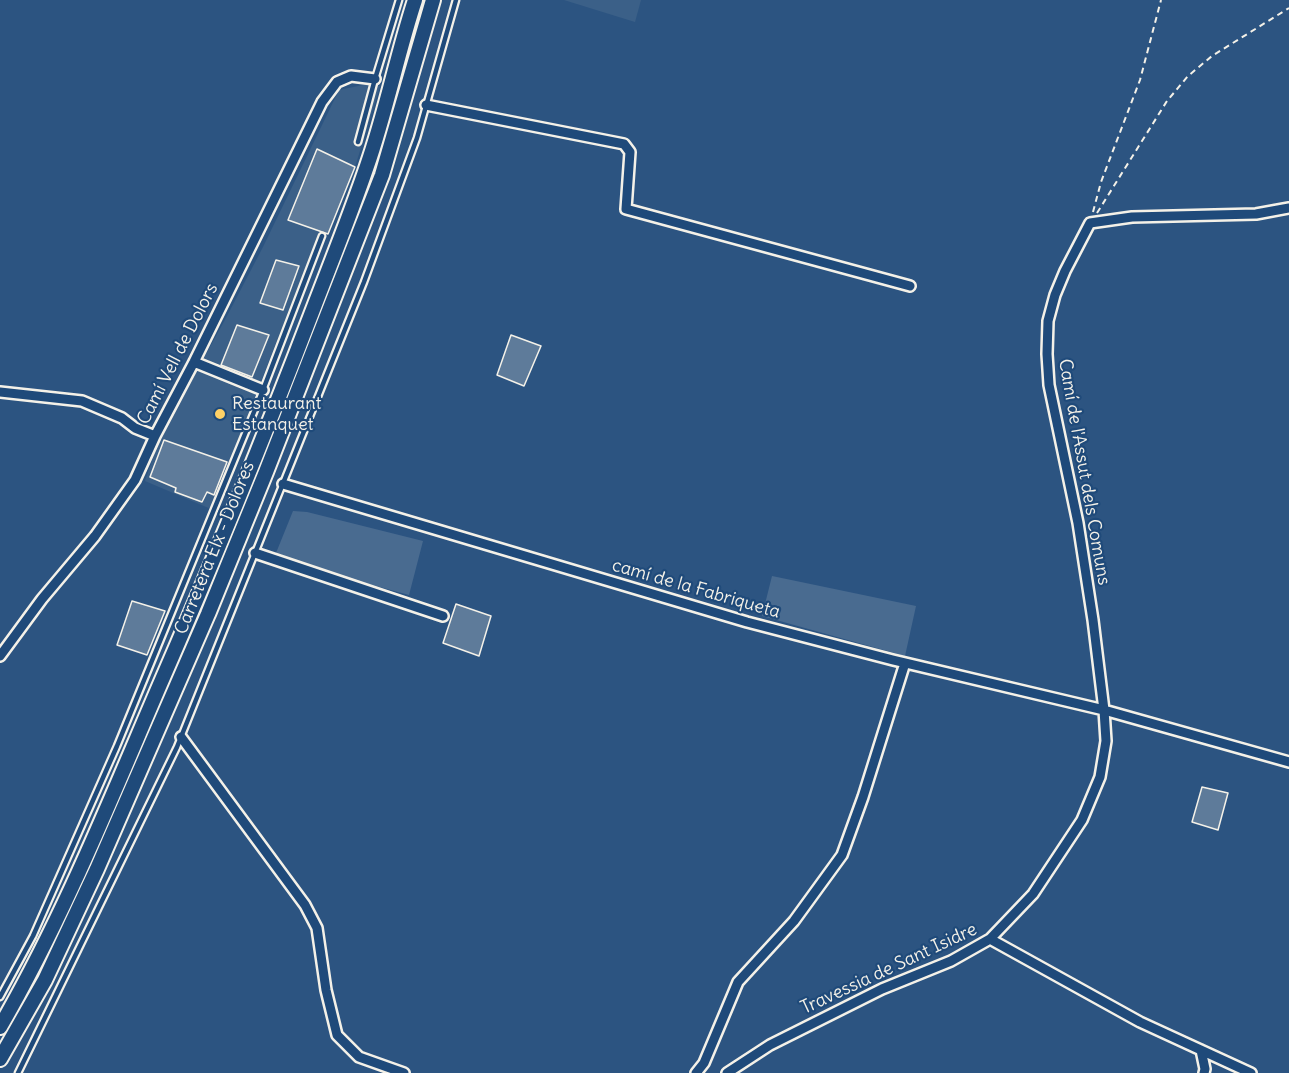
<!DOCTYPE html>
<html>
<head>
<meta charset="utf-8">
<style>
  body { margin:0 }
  canvas { display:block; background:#2c5481 }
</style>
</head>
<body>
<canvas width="1289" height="1073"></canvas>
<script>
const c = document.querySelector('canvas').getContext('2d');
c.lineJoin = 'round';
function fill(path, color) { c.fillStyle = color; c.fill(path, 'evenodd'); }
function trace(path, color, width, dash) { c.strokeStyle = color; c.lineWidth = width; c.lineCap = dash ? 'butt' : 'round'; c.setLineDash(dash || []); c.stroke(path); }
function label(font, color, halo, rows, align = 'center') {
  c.font = font + ' Delius,sans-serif'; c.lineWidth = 4.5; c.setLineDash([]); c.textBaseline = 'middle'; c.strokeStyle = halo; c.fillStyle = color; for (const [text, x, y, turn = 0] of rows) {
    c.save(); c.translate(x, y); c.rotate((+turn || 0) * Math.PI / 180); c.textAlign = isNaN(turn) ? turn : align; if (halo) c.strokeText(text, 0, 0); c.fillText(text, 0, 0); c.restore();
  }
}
fill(new Path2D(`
  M 564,0 L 641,0 L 635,22 Z
  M 368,84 L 380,86 L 355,167 L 328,234 L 319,233 L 211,509 L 145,481 L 161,435 L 226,318 L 263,247 L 339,90 Z`), '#3b6088');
fill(new Path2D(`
  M 293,511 L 307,512 L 423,541 L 409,595 L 274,558 Z
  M 772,576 L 916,606 L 905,656 L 762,616 Z`), '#496b90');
const building = new Path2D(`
  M 317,149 L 355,167 L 328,234 L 288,220 Z
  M 276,260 L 299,266 L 283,310 L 260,303 Z
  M 237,325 L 269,335 L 252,377 L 221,365 Z
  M 511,335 L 541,346 L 524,386 L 497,375 Z
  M 164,440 L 227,462 L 214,495 L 207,492 L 202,502 L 175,492 L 176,488 L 150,477 Z
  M 132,601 L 165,611 L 147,655 L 117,645 Z
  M 456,604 L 491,616 L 479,656 L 443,643 Z
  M 1202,787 L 1228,793 L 1218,830 L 1192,822 Z`);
fill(building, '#5e7b9a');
trace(building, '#f4f1e8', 1.5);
const service = new Path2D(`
  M 358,142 L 375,79 L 399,0
  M 0,997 L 33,936 L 117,746 L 263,390 L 322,236
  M 18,1073 L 177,747 L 364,282 L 417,138 L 456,0`);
const minor = new Path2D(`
  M 426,105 L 624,144 L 630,152 L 626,209 L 910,286
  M 194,362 L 263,390
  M 0,392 L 82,401 L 122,418 L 135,428 L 155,436
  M 283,484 L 747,622 L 893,660 L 1104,710 L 1289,762
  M 255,553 L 443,616
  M 0,656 L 42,599 L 95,536 L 135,480 L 155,436 L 194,362 L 322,102 L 337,82 L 351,76 L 375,79
  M 181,737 L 305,905 L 317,928 L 326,990 L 337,1035 L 359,1057 L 404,1073
  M 990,939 L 1140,1022 L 1251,1073
  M 1201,1050 L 1205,1069 L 1204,1073
  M 696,1073 L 704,1063 L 738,982 L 794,921 L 842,855 L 863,797 L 905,663
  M 727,1073 L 770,1045 L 882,989 L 951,961 L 990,939 L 1033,894 L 1082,820 L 1100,777 L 1106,741 L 1104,710 L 1093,620 L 1078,523 L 1049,385 L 1047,354 L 1048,321 L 1055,295 L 1065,271 L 1090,223 L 1132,217 L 1256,214 L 1289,208`);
const secondary = new Path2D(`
  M 0,1027 C 62,920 109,803 158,689 C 213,563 265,435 314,307 C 332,260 351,213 367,166 C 386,112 397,55 415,0
  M 0,1059 L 45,980 L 97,869 L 208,614 L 266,472 L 382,175 L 433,0`);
trace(service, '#f4f1e8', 9);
trace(minor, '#f4f1e8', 14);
trace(secondary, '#f4f1e8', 18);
trace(new Path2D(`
  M 1093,212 L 1101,182 L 1140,80 L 1161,0
  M 1097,213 L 1167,101 L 1188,76 L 1212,56 L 1289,8`), '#f4f1e8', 2, [6, 4.5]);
trace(service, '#1f4a7a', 4.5);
trace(minor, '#1f4a7a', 9);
trace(secondary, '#1f4a7a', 14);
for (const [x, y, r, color] of [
  [220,414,6,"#ffd166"]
]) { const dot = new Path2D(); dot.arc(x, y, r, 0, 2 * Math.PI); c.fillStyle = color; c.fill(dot); trace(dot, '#1f4a7a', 2); }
label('18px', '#f4f1e8', '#1f4a7a', [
  ["Camí Vell de Dolors",178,354,-63],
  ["Camí de l'Assut dels Comuns",1084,472,80],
  ["Carretera Elx - Dolores",215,548,-68],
  ["camí de la Fabriqueta",696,589,16],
  ["Travessia de Sant Isidre",889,969,-25]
]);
label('18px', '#f4f1e8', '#1f4a7a', [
  ["Restaurant",232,404],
  ["Estanquet",232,425]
], 'left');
</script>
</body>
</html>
